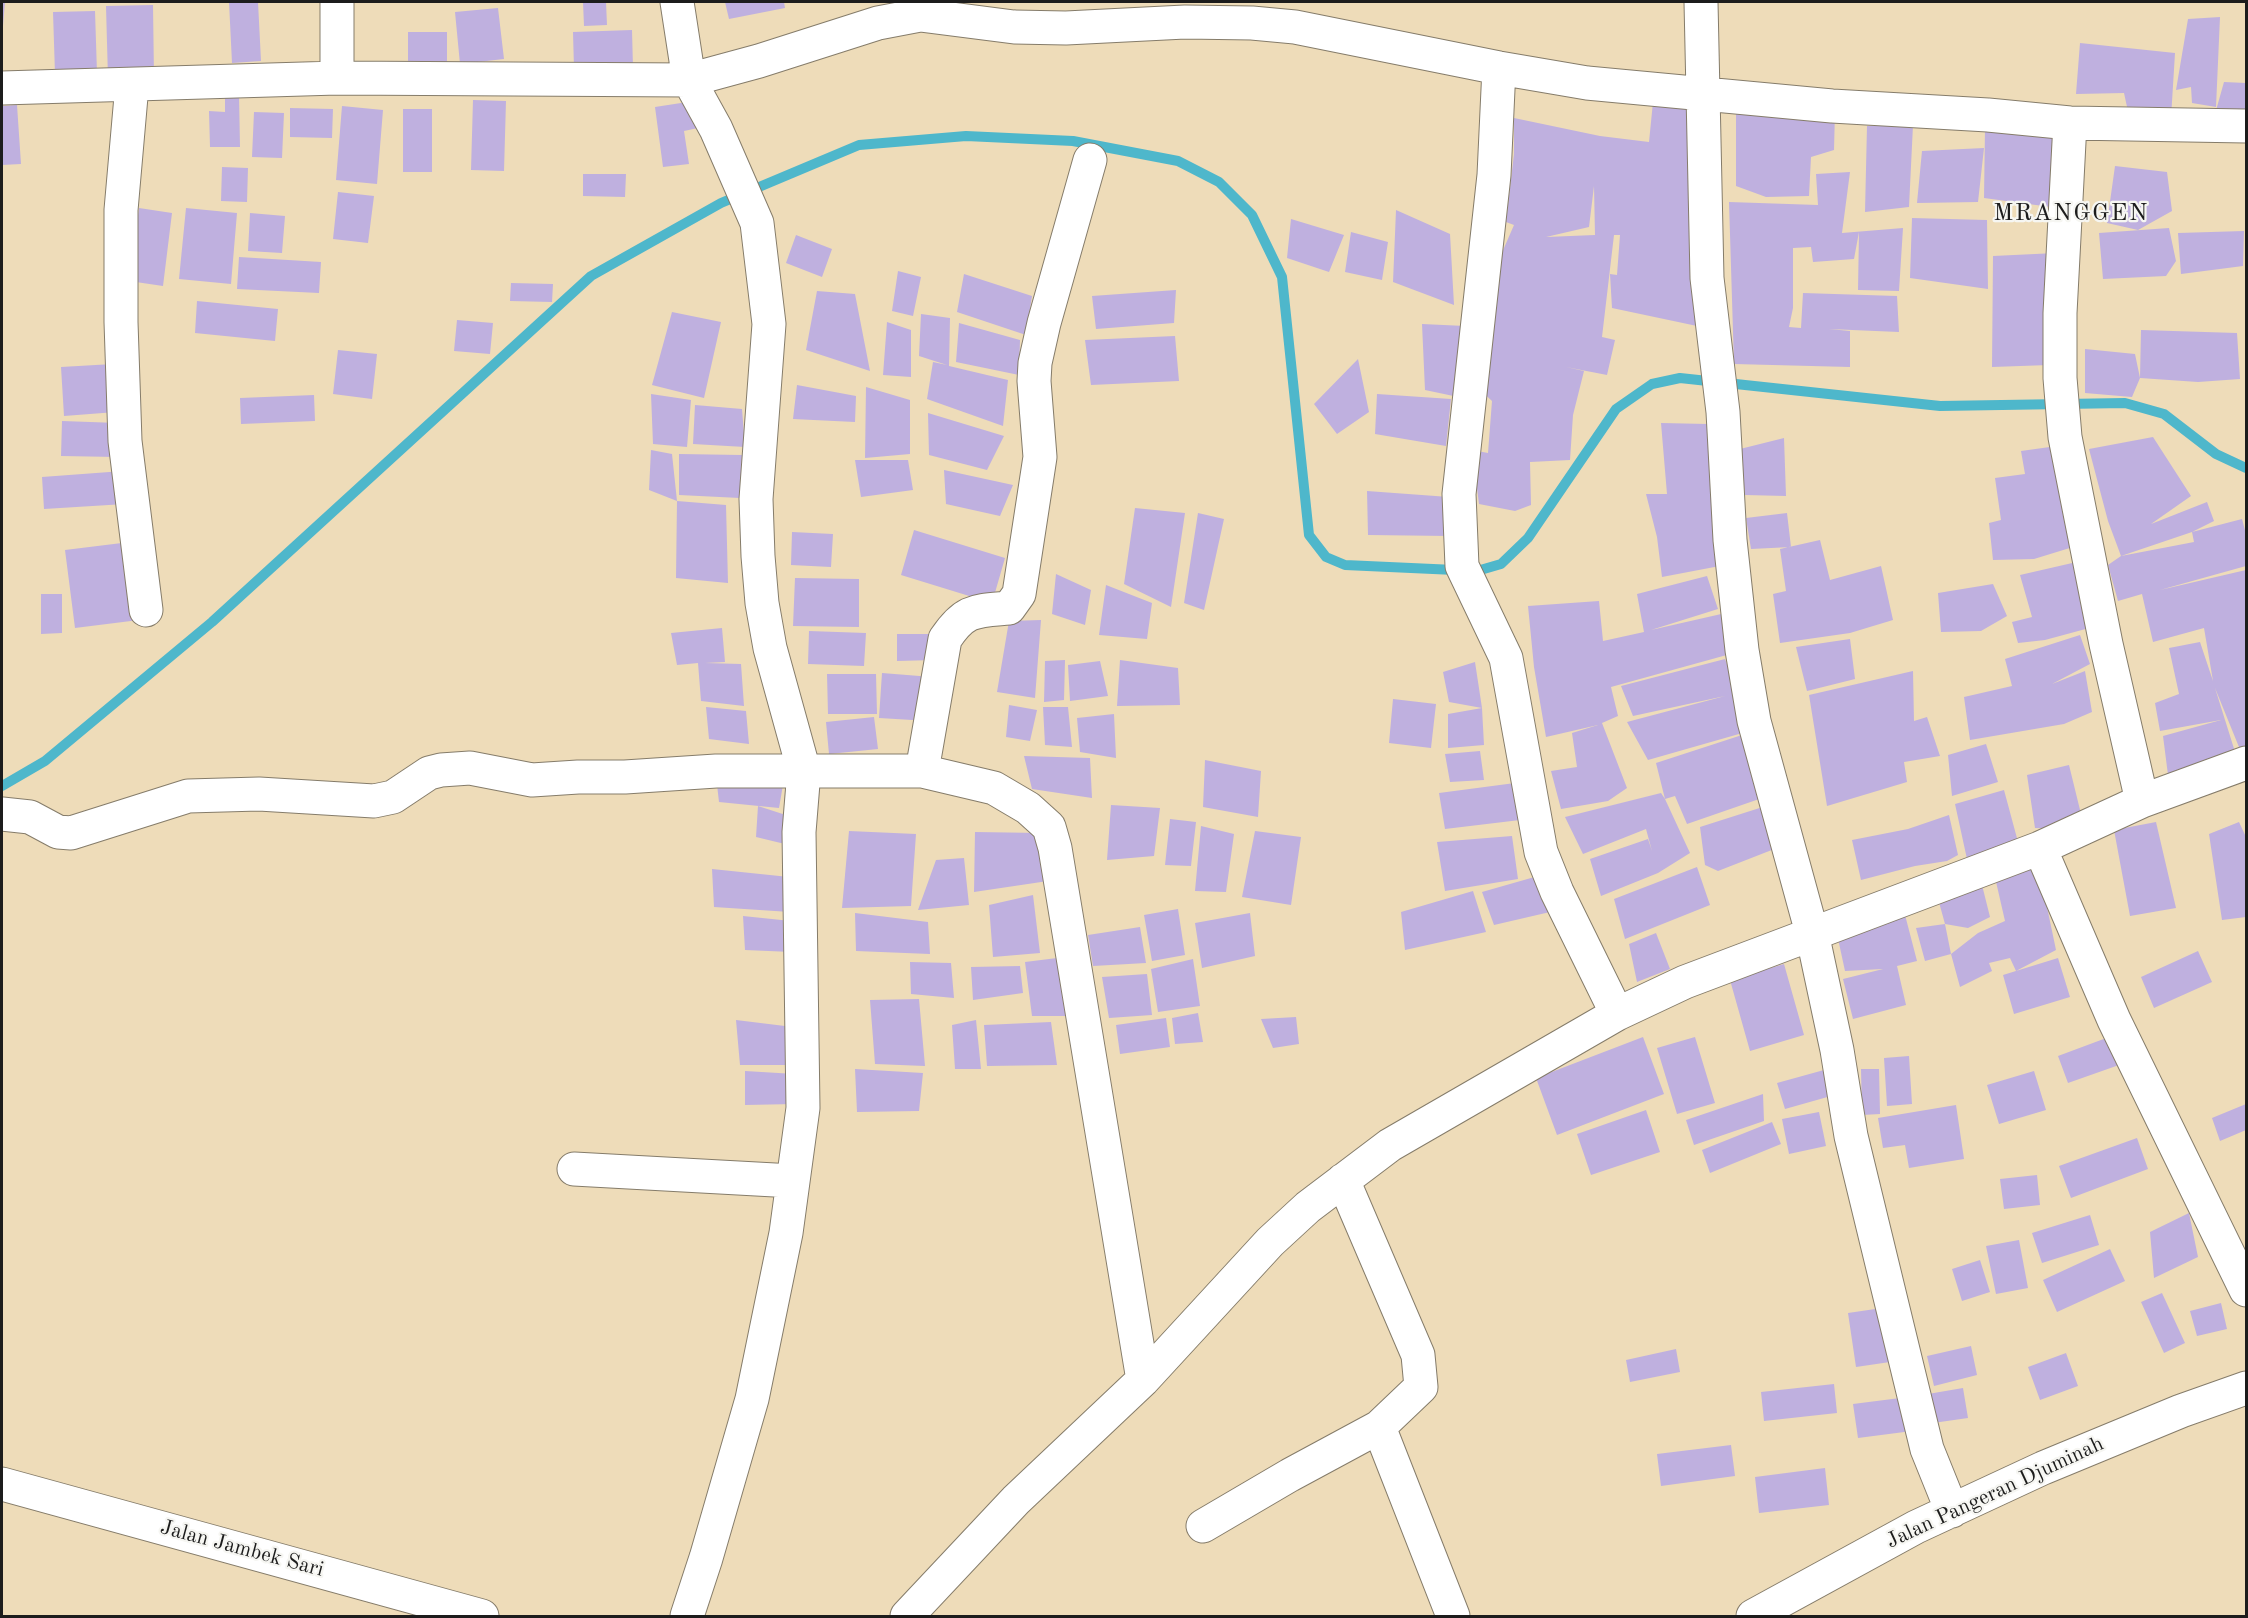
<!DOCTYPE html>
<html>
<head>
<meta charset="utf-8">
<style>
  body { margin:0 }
  #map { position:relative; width:2248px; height:1618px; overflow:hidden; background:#eedcb9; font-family:"Old Standard TT",serif }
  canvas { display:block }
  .frame { position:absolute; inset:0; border:3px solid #1c1c1c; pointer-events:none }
</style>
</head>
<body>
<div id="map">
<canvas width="2248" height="1618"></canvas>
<div class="frame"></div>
</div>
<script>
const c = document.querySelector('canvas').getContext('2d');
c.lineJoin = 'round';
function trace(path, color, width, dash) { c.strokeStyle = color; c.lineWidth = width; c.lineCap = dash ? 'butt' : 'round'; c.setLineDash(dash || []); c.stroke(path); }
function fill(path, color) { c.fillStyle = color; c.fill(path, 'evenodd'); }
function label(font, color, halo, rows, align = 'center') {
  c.font = font + ' "Old Standard TT",serif'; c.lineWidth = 4.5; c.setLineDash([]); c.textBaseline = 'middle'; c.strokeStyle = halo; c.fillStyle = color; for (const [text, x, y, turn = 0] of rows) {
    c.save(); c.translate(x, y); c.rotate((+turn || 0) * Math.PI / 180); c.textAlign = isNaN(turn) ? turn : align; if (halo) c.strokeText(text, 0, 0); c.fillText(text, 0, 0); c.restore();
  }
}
trace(new Path2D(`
  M 2,786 L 45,761 L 212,622 L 591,276 L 721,203 L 859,145 L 966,136 L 1073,141 L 1178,161 L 1219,182 L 1252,215 L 1282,277 L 1309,535 L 1326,557 L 1345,565 L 1477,571 L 1501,564 L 1528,538 L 1616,409 L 1652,384 L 1680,378 L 1940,406 L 2125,403 L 2164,414 L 2216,454 L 2246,468`), '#4eb7cb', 10);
fill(new Path2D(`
  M 2,2 L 5,2 L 3,26 L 2,26 Z
  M 229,2 L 258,2 L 261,61 L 232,63 Z
  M 583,2 L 606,2 L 607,25 L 584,26 Z
  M 725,2 L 784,2 L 785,8 L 729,19 Z
  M 153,5 L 154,77 L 108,79 L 106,6 Z
  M 498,8 L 504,59 L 460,64 L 455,12 Z
  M 95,11 L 97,73 L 55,74 L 53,12 Z
  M 2220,17 L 2216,107 L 2192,103 L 2191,87 L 2176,90 L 2188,19 Z
  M 632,30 L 633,68 L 574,69 L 573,32 Z
  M 408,32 L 447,32 L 447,65 L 408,65 Z
  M 2080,43 L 2175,53 L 2171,118 L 2129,116 L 2124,93 L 2076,94 Z
  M 2224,82 L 2246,83 L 2246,115 L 2215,114 Z
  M 239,94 L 240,147 L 210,147 L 209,111 L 225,112 L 225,95 Z
  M 473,100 L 506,101 L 504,171 L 471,170 Z
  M 694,101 L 698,128 L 684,131 L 689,164 L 663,167 L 655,107 Z
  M 1653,102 L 1691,104 L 1697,326 L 1612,308 L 1610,274 L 1617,275 L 1620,235 L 1614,235 L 1602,337 L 1615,340 L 1607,375 L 1566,367 L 1584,371 L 1573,415 L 1570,460 L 1530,462 L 1531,505 L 1515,511 L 1479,504 L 1472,450 L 1488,453 L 1492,401 L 1476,386 L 1494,271 L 1514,225 L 1506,222 L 1514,154 L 1514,118 L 1600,136 L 1649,142 ZM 1594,186 L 1595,235 L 1546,237 L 1589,227 Z
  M 17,105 L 21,164 L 2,165 L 2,106 Z
  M 342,106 L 383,110 L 377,184 L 336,180 Z
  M 290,108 L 333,109 L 332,138 L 290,137 Z
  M 403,109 L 432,109 L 432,172 L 403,172 Z
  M 1736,109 L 1835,111 L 1834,150 L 1811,157 L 1809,196 L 1766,197 L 1736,186 Z
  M 254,112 L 284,113 L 282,158 L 252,157 Z
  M 1913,125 L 1909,207 L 1865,212 L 1867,126 Z
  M 1985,129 L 2063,132 L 2058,208 L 1984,198 Z
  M 1984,148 L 1978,202 L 1917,203 L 1922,151 Z
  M 2115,166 L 2167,172 L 2172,211 L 2138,230 L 2107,223 Z
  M 222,167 L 248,168 L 247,202 L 221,201 Z
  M 1850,172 L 1842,233 L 1903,228 L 1899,291 L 1858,290 L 1859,232 L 1854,259 L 1813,262 L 1811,247 L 1793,248 L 1793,308 L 1789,327 L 1801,328 L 1803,293 L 1897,296 L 1899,332 L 1829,329 L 1850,331 L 1850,367 L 1734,364 L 1729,202 L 1818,205 L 1816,174 Z
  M 583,174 L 626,174 L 625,197 L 583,196 Z
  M 338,192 L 374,196 L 368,243 L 333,239 Z
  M 139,208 L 172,213 L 163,286 L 129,281 Z
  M 186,208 L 237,213 L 231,284 L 179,279 Z
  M 1396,210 L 1450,234 L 1454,305 L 1393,282 Z
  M 250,213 L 285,216 L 282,253 L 248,251 Z
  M 1912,218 L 1987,220 L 1988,289 L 1910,278 Z
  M 1291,219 L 1344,235 L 1329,272 L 1287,258 Z
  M 2169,228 L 2176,261 L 2166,276 L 2103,279 L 2099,233 Z
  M 2244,231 L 2243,266 L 2181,274 L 2178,233 Z
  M 1351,232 L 1388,242 L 1382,280 L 1345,272 Z
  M 796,235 L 832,249 L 822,277 L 786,263 Z
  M 2056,253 L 2049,365 L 1992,367 L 1993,256 Z
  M 239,257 L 321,262 L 319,293 L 237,289 Z
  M 898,271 L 921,277 L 913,316 L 892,311 Z
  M 964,274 L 1032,296 L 1026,335 L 957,312 Z
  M 511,283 L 553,284 L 552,302 L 510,301 Z
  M 1176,290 L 1174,323 L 1096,329 L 1092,296 Z
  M 817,291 L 855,294 L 870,371 L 806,350 Z
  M 197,301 L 278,309 L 275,341 L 195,333 Z
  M 672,312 L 721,322 L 704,398 L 652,385 Z
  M 921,314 L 950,318 L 949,366 L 1008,380 L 1003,426 L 927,399 L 933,362 L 947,365 L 919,356 Z
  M 457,320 L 493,323 L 490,354 L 454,351 Z
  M 887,322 L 911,330 L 911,377 L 883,375 Z
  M 959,323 L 1020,340 L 1019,375 L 956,362 Z
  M 1422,324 L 1465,326 L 1463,398 L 1425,390 Z
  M 2141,330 L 2237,333 L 2240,379 L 2198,382 L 2140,378 Z
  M 1175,336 L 1179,381 L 1091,385 L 1085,340 Z
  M 2085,349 L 2135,354 L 2140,378 L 2132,397 L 2085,393 Z
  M 338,350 L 377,354 L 372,399 L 333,394 Z
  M 1358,359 L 1369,412 L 1337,434 L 1314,404 Z
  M 113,364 L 116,412 L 64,416 L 61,367 Z
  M 797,385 L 856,396 L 855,422 L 793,419 Z
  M 866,387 L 910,400 L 910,454 L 865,458 Z
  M 651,394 L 691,400 L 687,447 L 653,444 Z
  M 1377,394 L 1451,399 L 1446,446 L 1375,434 Z
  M 314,395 L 315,421 L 241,424 L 240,398 Z
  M 695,405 L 742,409 L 745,447 L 693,444 Z
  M 928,413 L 1004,436 L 987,470 L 929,455 Z
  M 62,421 L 118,423 L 117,457 L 61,456 Z
  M 1661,423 L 1708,424 L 1725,565 L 1662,577 L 1657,537 L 1646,494 L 1667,494 Z
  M 2153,437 L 2191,496 L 2151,524 L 2207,502 L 2214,521 L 2192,532 L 2242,519 L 2246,534 L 2246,566 L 2160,590 L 2246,570 L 2246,751 L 2241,752 L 2215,688 L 2236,755 L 2168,775 L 2163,736 L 2221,720 L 2160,731 L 2155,703 L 2179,694 L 2169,648 L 2200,642 L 2213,681 L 2204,628 L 2153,642 L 2142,594 L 2118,601 L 2108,565 L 2121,556 L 2108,521 L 2089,449 ZM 2192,532 L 2194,542 L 2121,556 Z
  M 1784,438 L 1786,496 L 1745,495 L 1740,449 Z
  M 2057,446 L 2073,547 L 2034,559 L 1993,560 L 1989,523 L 2001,520 L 1995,478 L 2025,474 L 2021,451 Z
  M 651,450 L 672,454 L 677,501 L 649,490 Z
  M 679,454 L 742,455 L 740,498 L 679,495 Z
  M 855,460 L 908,460 L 913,490 L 861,497 Z
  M 944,470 L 1013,485 L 1000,516 L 946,504 Z
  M 123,471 L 125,504 L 44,509 L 42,477 Z
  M 1367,491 L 1449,497 L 1450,536 L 1368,535 Z
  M 677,501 L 726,505 L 728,583 L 676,578 Z
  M 1135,508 L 1185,513 L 1171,607 L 1124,584 Z
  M 1198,513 L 1224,519 L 1204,610 L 1184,603 Z
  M 1787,513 L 1791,547 L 1751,549 L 1746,518 Z
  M 914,530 L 1005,558 L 992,603 L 901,575 Z
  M 792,532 L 833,534 L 831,567 L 791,565 Z
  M 1820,540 L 1830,580 L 1881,566 L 1893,620 L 1850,633 L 1780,643 L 1773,594 L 1786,591 L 1780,549 Z
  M 130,542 L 139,620 L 75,628 L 65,550 Z
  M 2081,561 L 2093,627 L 2045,640 L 2018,643 L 2012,622 L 2032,617 L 2020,575 Z
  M 1056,574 L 1091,590 L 1085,625 L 1052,614 Z
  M 1707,576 L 1718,609 L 1651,630 L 1730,612 L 1734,653 L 1611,687 L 1618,716 L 1602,723 L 1627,788 L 1608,801 L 1561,809 L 1551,771 L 1577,767 L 1572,733 L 1598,725 L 1546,737 L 1534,667 L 1528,606 L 1599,601 L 1603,641 L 1644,632 L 1637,594 Z
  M 795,578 L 859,579 L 859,627 L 793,626 Z
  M 1993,584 L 2007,616 L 1981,631 L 1941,632 L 1938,593 Z
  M 1106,585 L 1152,603 L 1147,639 L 1099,635 Z
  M 41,594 L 62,594 L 62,633 L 41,634 Z
  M 1041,620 L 1035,698 L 997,692 L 1009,621 Z
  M 722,628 L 725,662 L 705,663 L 741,664 L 744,706 L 701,701 L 698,663 L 677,665 L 671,633 Z
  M 809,631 L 866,633 L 864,666 L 808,664 Z
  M 897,634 L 934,634 L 935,660 L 897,661 Z
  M 2080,635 L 2090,664 L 2052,684 L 2085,671 L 2092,712 L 2064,724 L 1970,740 L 1964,697 L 2012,686 L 2005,659 Z
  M 1850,639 L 1855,679 L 1807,691 L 1796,647 Z
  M 1725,659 L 1738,694 L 1746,732 L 1648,760 L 1627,722 L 1725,696 L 1633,716 L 1621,686 Z
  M 1065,660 L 1064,700 L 1044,702 L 1045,661 Z
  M 1120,660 L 1178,668 L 1180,705 L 1117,706 Z
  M 1100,661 L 1108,696 L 1070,701 L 1068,665 Z
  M 1475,662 L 1482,708 L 1484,745 L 1448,748 L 1448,714 L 1482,708 L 1449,702 L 1443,672 Z
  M 1913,671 L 1914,721 L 1927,717 L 1940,756 L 1904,762 L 1907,782 L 1827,806 L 1809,695 Z
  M 882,673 L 932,677 L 929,721 L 879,718 Z
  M 827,674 L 876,674 L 877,714 L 828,714 Z
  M 1393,699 L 1436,704 L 1431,748 L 1389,743 Z
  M 1009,705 L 1037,710 L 1030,741 L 1006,737 Z
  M 706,707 L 746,711 L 749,744 L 709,739 Z
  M 1043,707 L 1068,707 L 1072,747 L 1045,745 Z
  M 1114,714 L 1116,758 L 1080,752 L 1077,718 Z
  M 874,717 L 878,749 L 829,754 L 826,722 Z
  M 1742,735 L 1765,797 L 1687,824 L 1675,796 L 1665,799 L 1690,853 L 1658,873 L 1601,896 L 1590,859 L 1648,839 L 1652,851 L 1646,829 L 1583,854 L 1565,817 L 1661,793 L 1665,799 L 1656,763 Z
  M 1986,744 L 1998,782 L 1952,796 L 1948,755 Z
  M 1480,751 L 1484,780 L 1450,782 L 1445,754 Z
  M 1024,756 L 1090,758 L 1092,798 L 1032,789 Z
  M 1205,760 L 1261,771 L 1258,817 L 1203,807 Z
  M 2069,765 L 2081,814 L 2061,829 L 2035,828 L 2027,775 Z
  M 716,776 L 784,779 L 779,808 L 719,802 Z
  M 1515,783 L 1520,820 L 1445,829 L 1439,793 Z
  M 2004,790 L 2018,842 L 1967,859 L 1955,804 Z
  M 1111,805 L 1160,808 L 1154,856 L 1107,860 Z
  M 1769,805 L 1782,846 L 1718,871 L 1705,865 L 1700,827 Z
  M 758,806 L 792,817 L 789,845 L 756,837 Z
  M 1949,815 L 1958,855 L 1947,861 L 1915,866 L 1861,880 L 1852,840 L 1908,829 Z
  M 1170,819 L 1196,822 L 1191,866 L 1165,865 Z
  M 2156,822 L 2176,908 L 2130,916 L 2114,830 Z
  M 2239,822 L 2246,837 L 2246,917 L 2222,920 L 2209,834 Z
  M 1201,826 L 1234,834 L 1226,892 L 1195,891 Z
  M 849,831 L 916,834 L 911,906 L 842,908 Z
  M 1255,831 L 1301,837 L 1291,905 L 1242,897 Z
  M 975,832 L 1041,833 L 1048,881 L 974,892 Z
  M 1512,836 L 1518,879 L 1445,891 L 1437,842 Z
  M 964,858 L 969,905 L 918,910 L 936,860 Z
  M 2061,859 L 2072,899 L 2047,907 L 2056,950 L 2016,971 L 2010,958 L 1989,963 L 1992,971 L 1960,987 L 1951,954 L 1978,933 L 2005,921 L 1994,873 Z
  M 1697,867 L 1710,905 L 1625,939 L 1614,899 Z
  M 712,869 L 789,877 L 790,912 L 714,907 Z
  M 1538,876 L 1550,912 L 1494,925 L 1482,892 Z
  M 1981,881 L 1990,917 L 1968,928 L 1945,924 L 1937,895 Z
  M 1473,891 L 1486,932 L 1405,950 L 1401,912 Z
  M 1033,895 L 1040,953 L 993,957 L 989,905 Z
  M 1178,909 L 1185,955 L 1152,961 L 1144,915 Z
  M 1904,911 L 1917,961 L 1897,966 L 1906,1005 L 1853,1019 L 1843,979 L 1883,969 L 1845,971 L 1837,934 Z
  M 855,913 L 928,922 L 930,954 L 856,951 Z
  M 1250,913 L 1255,956 L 1202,968 L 1195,923 Z
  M 743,916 L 791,921 L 792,952 L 745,950 Z
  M 1945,924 L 1951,954 L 1925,961 L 1916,928 Z
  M 1140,927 L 1146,963 L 1093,966 L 1088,935 Z
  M 1656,933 L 1670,969 L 1637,982 L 1629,944 Z
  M 2198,951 L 2212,982 L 2154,1008 L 2141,977 Z
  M 1065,957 L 1075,1016 L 1032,1016 L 1025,962 Z
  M 2058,958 L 2070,997 L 2014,1014 L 2003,975 Z
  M 1193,959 L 1200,1006 L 1158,1012 L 1151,969 Z
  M 910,962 L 951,963 L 954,998 L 911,994 Z
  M 1784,964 L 1804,1035 L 1750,1051 L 1730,980 Z
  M 1020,966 L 1023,993 L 973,1000 L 971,967 Z
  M 1147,974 L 1152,1015 L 1109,1018 L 1102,977 Z
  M 919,999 L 925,1066 L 875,1064 L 870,1000 Z
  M 1198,1013 L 1203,1042 L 1175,1044 L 1172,1018 Z
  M 1296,1017 L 1299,1044 L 1273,1048 L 1261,1019 Z
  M 1166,1018 L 1170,1047 L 1120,1054 L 1116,1025 Z
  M 736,1020 L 793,1027 L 793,1065 L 740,1065 Z
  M 976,1020 L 981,1069 L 955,1069 L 952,1025 Z
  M 1051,1022 L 1057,1065 L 987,1066 L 984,1025 Z
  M 1643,1037 L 1664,1094 L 1557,1135 L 1536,1078 Z
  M 1695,1037 L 1715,1103 L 1677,1114 L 1657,1048 Z
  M 2109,1037 L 2119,1065 L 2068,1083 L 2058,1056 Z
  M 1909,1056 L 1912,1104 L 1887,1106 L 1884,1058 Z
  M 855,1069 L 923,1073 L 919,1111 L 857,1112 Z
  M 1861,1069 L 1879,1069 L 1880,1114 L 1862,1115 Z
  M 1824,1070 L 1831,1096 L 1785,1109 L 1777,1083 Z
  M 745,1071 L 795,1074 L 795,1104 L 745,1105 Z
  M 2034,1071 L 2046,1110 L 1999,1124 L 1987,1085 Z
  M 1763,1094 L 1764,1121 L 1694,1145 L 1686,1120 Z
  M 2246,1104 L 2246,1130 L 2220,1141 L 2212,1118 Z
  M 1956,1105 L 1964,1159 L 1909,1168 L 1905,1145 L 1883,1148 L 1878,1118 Z
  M 1646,1110 L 1660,1152 L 1591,1175 L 1577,1134 Z
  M 1819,1112 L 1826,1146 L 1789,1154 L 1782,1119 Z
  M 1772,1122 L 1781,1144 L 1710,1173 L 1702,1150 Z
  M 2137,1138 L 2148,1169 L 2071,1198 L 2059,1166 Z
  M 2037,1175 L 2040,1205 L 2004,1209 L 2000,1179 Z
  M 2189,1213 L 2198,1257 L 2154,1278 L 2150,1232 Z
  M 2090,1215 L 2099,1245 L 2042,1263 L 2032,1233 Z
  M 2019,1240 L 2028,1288 L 1996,1294 L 1986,1246 Z
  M 2110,1249 L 2125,1281 L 2057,1312 L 2043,1280 Z
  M 1980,1260 L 1990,1292 L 1962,1301 L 1952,1269 Z
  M 2162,1293 L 2185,1343 L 2164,1353 L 2141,1302 Z
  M 2221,1303 L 2227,1329 L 2197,1336 L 2190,1311 Z
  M 1882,1308 L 1890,1362 L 1856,1367 L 1848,1313 Z
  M 1971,1346 L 1977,1375 L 1934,1386 L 1927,1356 Z
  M 1676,1349 L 1680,1372 L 1630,1382 L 1626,1360 Z
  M 2066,1353 L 2078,1386 L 2040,1400 L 2028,1367 Z
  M 1834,1384 L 1837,1413 L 1764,1421 L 1761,1392 Z
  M 1963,1388 L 1968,1418 L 1933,1423 L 1928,1394 Z
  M 1908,1397 L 1912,1431 L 1858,1438 L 1853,1404 Z
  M 1731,1445 L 1735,1476 L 1661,1486 L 1657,1454 Z
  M 1825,1468 L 1829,1505 L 1759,1513 L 1755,1477 Z`), '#bfb0df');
const minor = new Path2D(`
  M 337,2 L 337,78
  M 677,2 L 689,80 L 716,129 L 757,223 L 769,324 L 756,499 L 758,556 L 762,603 L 770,648 L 804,771 L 799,832 L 803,1108 L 786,1233 L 752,1399 L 706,1558 L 687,1616
  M 1701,2 L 1707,278 L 1723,412 L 1730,540 L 1742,650 L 1754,721 L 1812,933 L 1837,1050 L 1851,1136 L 1927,1449 L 1952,1511
  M 1499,68 L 1494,175 L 1459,494 L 1462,566 L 1506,658 L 1541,852 L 1557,892 L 1617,1014
  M 132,85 L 121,210 L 121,322 L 125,441 L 146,610
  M 2,88 L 337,78 L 689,80 L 759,61 L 878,23 L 920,15 L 1014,27 L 1066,28 L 1185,22 L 1252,23 L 1295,27 L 1499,68 L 1587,83 L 1832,106 L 1988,115 L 2070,123 L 2246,126
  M 2070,123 L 2060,313 L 2060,378 L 2065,437 L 2106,644 L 2142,801
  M 922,771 L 945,639 C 965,609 975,611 1009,608 L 1019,594 L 1040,457 L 1034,381 L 1035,363 L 1044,323 L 1090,160
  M 2,814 L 30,817 L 58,832 L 71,833 L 188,796 L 259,794 L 374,801 L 393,797 L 429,773 L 441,770 L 470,768 L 532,780 L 578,777 L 625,777 L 716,771 L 922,771 L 994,788 L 1028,808 L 1049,827 L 1055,848 L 1143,1380
  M 2040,848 L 2114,1020 L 2246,1290
  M 574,1169 L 793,1181
  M 1343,1180 L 1418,1355 L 1421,1387 L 1379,1427 L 1453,1616
  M 2,1484 L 482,1616
  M 1203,1526 L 1290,1475 L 1379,1427
  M 907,1616 L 1016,1500 L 1143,1380 L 1270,1242 L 1308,1207 L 1390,1145 L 1617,1014 L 1685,982 L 2040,848 L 2142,801 L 2246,763
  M 1753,1616 L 1916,1527 L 2043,1468 L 2181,1411 L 2246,1388`);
trace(minor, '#857c6a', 35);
trace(minor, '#fff', 33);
label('21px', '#1c1c1c', '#f6f6f2', [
  ["Jalan Pangeran Djuminah",1995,1493,-25],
  ["Jalan Jambek Sari",242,1549,15]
]);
c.letterSpacing = '1.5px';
label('24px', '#1c1c1c', '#f6f6f2', [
  ["MRANGGEN",2071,214]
]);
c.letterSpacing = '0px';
</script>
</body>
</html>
